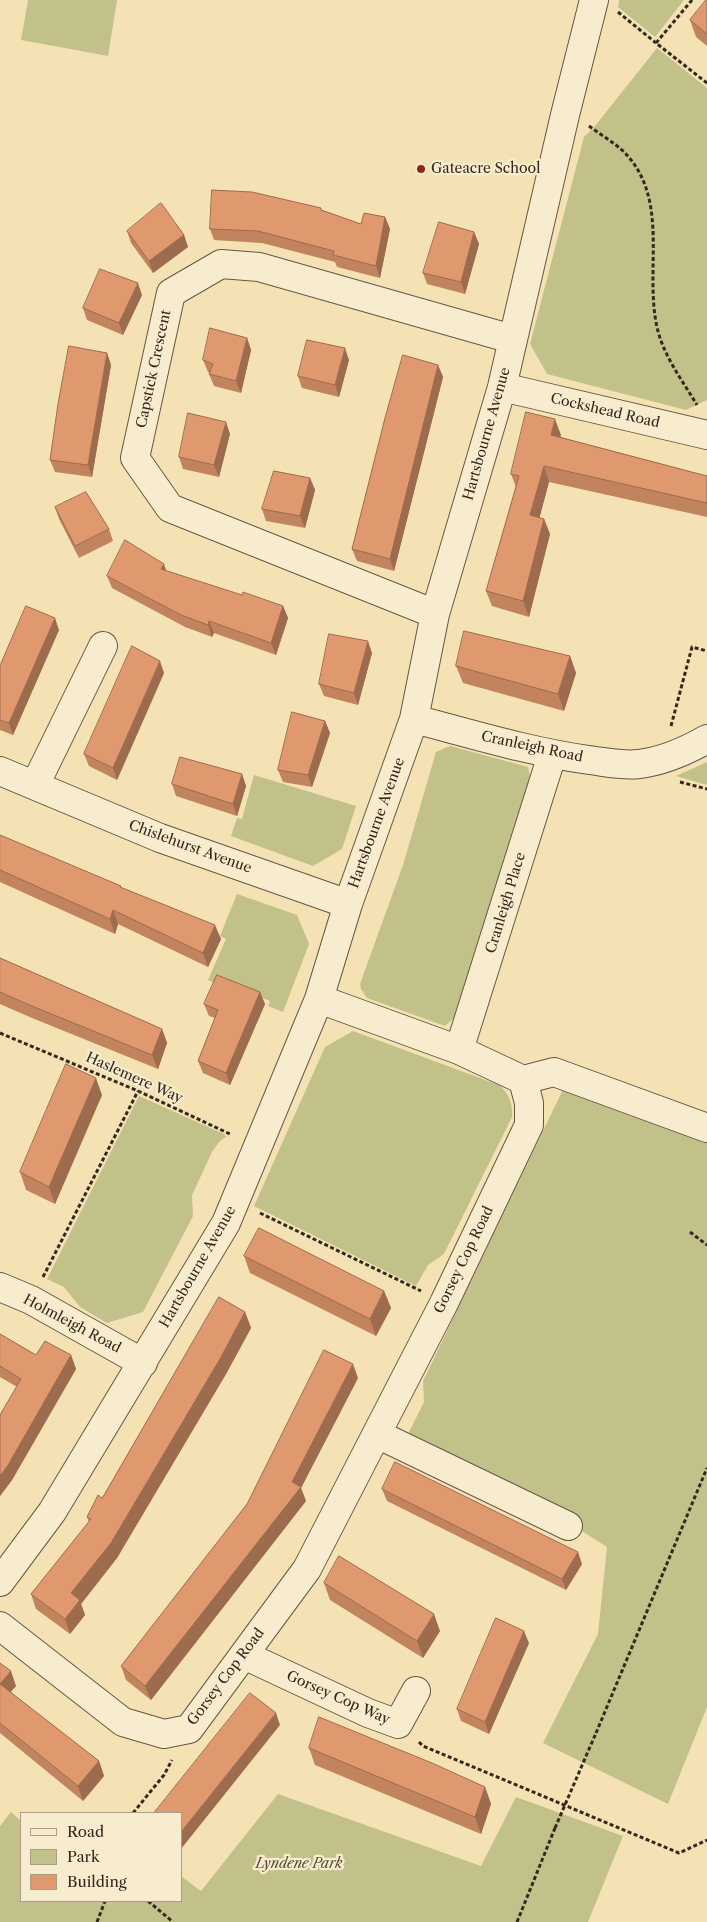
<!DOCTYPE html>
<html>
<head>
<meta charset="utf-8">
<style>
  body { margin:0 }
  #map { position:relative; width:707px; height:1922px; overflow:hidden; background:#f4e2b4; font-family:"Libre Caslon Text",serif }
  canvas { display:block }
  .legend { position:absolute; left:20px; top:1812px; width:162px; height:90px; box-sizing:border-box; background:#f8ecce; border:1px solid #aa9e88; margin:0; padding:6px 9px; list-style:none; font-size:15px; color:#35291e }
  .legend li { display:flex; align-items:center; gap:10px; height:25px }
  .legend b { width:25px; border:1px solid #aa9e88 }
</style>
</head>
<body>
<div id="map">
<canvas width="707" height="1922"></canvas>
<ul class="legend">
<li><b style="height:6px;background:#f8ecce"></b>Road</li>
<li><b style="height:14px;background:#c2c189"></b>Park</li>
<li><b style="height:14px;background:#e0996f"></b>Building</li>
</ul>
</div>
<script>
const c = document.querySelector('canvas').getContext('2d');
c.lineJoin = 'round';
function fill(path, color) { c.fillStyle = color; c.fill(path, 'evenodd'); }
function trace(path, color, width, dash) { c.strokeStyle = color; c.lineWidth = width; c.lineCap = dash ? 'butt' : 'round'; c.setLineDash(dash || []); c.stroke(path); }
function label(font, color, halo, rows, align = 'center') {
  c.font = font + ' "Libre Caslon Text",serif'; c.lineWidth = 4.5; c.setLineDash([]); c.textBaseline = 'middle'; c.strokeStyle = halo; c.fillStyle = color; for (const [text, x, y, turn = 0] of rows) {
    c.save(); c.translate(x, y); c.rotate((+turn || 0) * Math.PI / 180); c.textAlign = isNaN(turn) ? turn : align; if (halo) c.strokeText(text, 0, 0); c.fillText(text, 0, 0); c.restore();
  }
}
fill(new Path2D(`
  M 28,0 L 117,0 L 108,56 L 21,40 Z
  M 619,0 L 684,0 L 655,37 L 618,7 Z
  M 657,48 L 707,88 L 707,400 L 686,410 L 547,374 L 530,344 L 584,137 L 595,126 Z
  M 450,746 L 528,767 L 530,777 L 457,1014 L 454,1018 L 445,1026 L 367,998 L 361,989 L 360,984 L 403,865 L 436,752 Z
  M 707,762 L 707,785 L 676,776 Z
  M 254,775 L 356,806 L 342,849 L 313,866 L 231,836 L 237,818 L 242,819 Z
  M 237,894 L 297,915 L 309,944 L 283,1012 L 268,1006 L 270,1001 L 232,986 L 229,990 L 208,980 L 226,939 L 220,936 Z
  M 353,1031 L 499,1085 C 509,1093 513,1104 512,1117 L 444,1254 L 428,1265 L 416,1286 L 254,1206 L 325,1047 Z
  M 567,1081 L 707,1141 L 707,1707 L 668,1804 L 543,1743 L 598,1634 L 607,1547 L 571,1524 L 404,1442 L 424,1402 L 423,1381 Z
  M 139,1096 L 224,1134 L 226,1137 L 219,1142 L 212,1152 L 192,1195 L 193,1216 L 143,1312 L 107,1323 L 80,1307 L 64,1287 L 47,1279 Z
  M 278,1794 L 481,1866 L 516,1797 L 623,1836 L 588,1922 L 0,1922 L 0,1826 L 11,1812 L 21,1821 L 21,1901 L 181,1901 L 181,1876 L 201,1891 Z`), '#c2c189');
const minor = new Path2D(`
  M 502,387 L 707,435
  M 435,614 L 170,508 L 135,458 L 171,293 L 221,264 L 259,267 L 512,339
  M 414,719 C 472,734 530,752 589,760 C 606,762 622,766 639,764 C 664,761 686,751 707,739
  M 0,771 L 160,838 L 348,904
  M 35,785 L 103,646
  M 459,1050 L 552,755
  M 523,1080 L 554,1072 L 707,1128
  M 0,1287 L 31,1300 L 143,1363
  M 377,1434 L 568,1526
  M 0,1582 L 52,1512 L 226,1223 L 319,999 L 348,904 L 414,719 L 435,614 L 502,387 L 565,115 L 594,0
  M 0,1626 L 123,1722 L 164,1734 L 189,1729 L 307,1569 L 444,1303 L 529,1125 L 529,1103 L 523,1080 L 459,1050 L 319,999
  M 244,1655 L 368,1713 L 398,1724 L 416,1691`);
trace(minor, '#655744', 30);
trace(new Path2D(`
  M 692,0 L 656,43 L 707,83
  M 618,12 L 656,43
  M 589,126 C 600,134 613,142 623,151 C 671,198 644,269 657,327 C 663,355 682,380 697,405
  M 671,726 L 692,647 L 707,651
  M 680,782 L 707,789
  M 0,1033 L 138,1091 L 232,1135
  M 260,1213 L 421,1291
  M 690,1232 L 707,1245
  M 43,1277 L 138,1091
  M 596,1733 L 707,1468
  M 419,1742 L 423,1746 L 679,1853 L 707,1840
  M 133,1813 L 164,1775 L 172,1760
  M 148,1901 L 173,1922
  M 97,1922 L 105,1901
  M 517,1922 L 555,1828`), '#35291e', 3, [4, 2.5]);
trace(minor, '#f8ecce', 28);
trace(new Path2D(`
  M 555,1828 L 596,1733`), '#35291e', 3, [4, 2.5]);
fill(new Path2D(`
  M 707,0 L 707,46 L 696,37 L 690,20 Z
  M 322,210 L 361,224 L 385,217 L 390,229 L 380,278 L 337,267 L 335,262 L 262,243 L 214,240 L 210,229 Z
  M 127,231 L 184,235 L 188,247 L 153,273 L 131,243 Z
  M 474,232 L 479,244 L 465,294 L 427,284 L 423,273 Z
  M 142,295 L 123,335 L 87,320 L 83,308 Z
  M 247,338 L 251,350 L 241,393 L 214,386 L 209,374 L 210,373 L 208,372 L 203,360 Z
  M 107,353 L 111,365 L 92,477 L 55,472 L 50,460 Z
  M 349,360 L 339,397 L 302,388 L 298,376 Z
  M 438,365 L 443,377 L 394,571 L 357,561 L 352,549 Z
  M 230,434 L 219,477 L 183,469 L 179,457 Z
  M 561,435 L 560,437 L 707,476 L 707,517 L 549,482 L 539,518 L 544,519 L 550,534 L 529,617 L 492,606 L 486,591 L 516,487 L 511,474 Z
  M 310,478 L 315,490 L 305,528 L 266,521 L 262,509 Z
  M 55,507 L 109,529 L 113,541 L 79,558 L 59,519 Z
  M 166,571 L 242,595 L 283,606 L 288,618 L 276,655 L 214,633 L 212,637 L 185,627 L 112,588 L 107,576 Z
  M 59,630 L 13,735 L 0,730 L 0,666 Z
  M 372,653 L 358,705 L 324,696 L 319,684 Z
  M 570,656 L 576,673 L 564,711 L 463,683 L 456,666 Z
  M 164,673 L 117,780 L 89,766 L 84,754 Z
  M 325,721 L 330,733 L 312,787 L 283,782 L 278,770 Z
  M 242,774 L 246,786 L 237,816 L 176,796 L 172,784 Z
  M 0,835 L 122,888 L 221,939 L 208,967 L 118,924 L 115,934 L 0,882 Z
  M 0,958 L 162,1029 L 167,1043 L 158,1069 L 32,1018 L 0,1004 Z
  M 260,992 L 265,1004 L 230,1085 L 203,1073 L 198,1061 L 215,1018 L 209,1016 L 204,1004 Z
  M 102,1095 L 55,1204 L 26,1190 L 20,1172 Z
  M 244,1256 L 384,1291 L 391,1308 L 376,1336 L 250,1273 Z
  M 245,1312 L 251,1328 L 226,1374 L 117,1558 L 81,1604 L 85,1615 L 70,1634 L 36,1609 L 31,1594 L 89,1522 L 87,1517 Z
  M 0,1334 L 36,1355 L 71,1355 L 76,1369 L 12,1480 L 0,1496 L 0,1415 L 17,1387 L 0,1377 Z
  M 358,1378 L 301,1488 L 306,1501 L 151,1700 L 126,1680 L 121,1666 Z
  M 382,1489 L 582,1564 L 566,1590 L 387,1501 Z
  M 324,1583 L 440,1631 L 423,1658 L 330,1600 Z
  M 529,1643 L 489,1734 L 461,1721 L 457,1709 Z
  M 0,1663 L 16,1686 L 10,1692 L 99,1761 L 104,1776 L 83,1801 L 0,1733 Z
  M 309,1748 L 485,1787 L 491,1804 L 481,1834 L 315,1765 Z`), '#c1845f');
fill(new Path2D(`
  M 385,217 L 390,229 L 380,278 L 376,266 Z
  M 474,232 L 479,244 L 465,294 L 461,282 Z
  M 184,235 L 188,247 L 153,273 L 149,261 Z
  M 138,283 L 142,295 L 123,335 L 119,323 Z
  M 247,338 L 251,350 L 241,393 L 236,381 Z
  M 345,348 L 349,360 L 339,397 L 335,385 Z
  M 107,353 L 111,365 L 92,477 L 88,465 Z
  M 438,365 L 443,377 L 394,571 L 390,559 Z
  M 555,419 L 561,435 L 556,450 L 551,435 Z
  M 226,422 L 230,434 L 219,477 L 214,465 Z
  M 544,466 L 549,482 L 536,531 L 530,515 Z
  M 310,478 L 315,490 L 305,528 L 300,516 Z
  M 544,519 L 550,534 L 529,617 L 523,601 Z
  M 164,564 L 168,576 L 161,569 Z
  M 283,606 L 288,618 L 276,655 L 271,643 Z
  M 55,618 L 59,630 L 13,735 L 9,723 Z
  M 209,621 L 214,633 L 212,637 L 208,625 Z
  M 368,641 L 372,653 L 358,705 L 354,693 Z
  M 570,656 L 576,673 L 564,711 L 558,694 Z
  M 160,661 L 164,673 L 117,780 L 113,768 Z
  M 325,721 L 330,733 L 312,787 L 308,775 Z
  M 242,774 L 246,786 L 237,816 L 233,804 Z
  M 113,910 L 118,924 L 115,934 L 110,919 Z
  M 215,925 L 221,939 L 208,967 L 203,953 Z
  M 260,992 L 265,1004 L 230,1085 L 226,1073 Z
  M 162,1029 L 167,1043 L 158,1069 L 152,1055 Z
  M 96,1078 L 102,1095 L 55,1204 L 49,1187 Z
  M 384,1291 L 391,1308 L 376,1336 L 370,1319 Z
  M 245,1312 L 251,1328 L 226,1374 L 117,1558 L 81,1604 L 85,1615 L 70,1634 L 65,1619 L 71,1593 Z
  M 71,1355 L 76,1369 L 12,1480 L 0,1496 L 0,1476 Z
  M 353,1364 L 358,1378 L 301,1488 L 306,1501 L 151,1700 L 145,1686 L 292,1482 Z
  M 578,1552 L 582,1564 L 566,1590 L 562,1579 Z
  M 434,1614 L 440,1631 L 423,1658 L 417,1641 Z
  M 524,1631 L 529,1643 L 489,1734 L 485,1722 Z
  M 11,1671 L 16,1686 L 5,1698 L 0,1684 Z
  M 276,1713 L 280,1725 L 181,1849 L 181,1832 Z
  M 99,1761 L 104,1776 L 83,1801 L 78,1786 Z
  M 485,1787 L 491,1804 L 481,1834 L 475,1817 Z`), '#9d6b4e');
const building = new Path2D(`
  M 706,0 L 707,0 L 707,34 L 690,20 Z
  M 212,190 L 252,192 L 321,208 L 321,210 L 361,224 L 364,213 L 385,217 L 376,266 L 333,255 L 334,251 L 258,231 L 210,229 Z
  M 161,203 L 184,235 L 149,261 L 127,231 Z
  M 439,222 L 474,232 L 461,282 L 423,273 Z
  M 100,269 L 138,283 L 119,323 L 83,308 Z
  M 210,328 L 247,338 L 236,381 L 209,374 L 213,364 L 203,360 Z
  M 307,340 L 345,348 L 335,385 L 298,376 Z
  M 69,346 L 107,353 L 88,465 L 50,460 L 58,404 Z
  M 403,355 L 438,365 L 390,559 L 352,549 L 385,418 Z
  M 526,412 L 555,419 L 551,435 L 707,476 L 707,503 L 544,466 L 530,515 L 544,519 L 523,601 L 486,591 L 519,476 L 511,474 Z
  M 188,413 L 226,422 L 214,465 L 179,457 Z
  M 274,471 L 310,478 L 300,516 L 262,509 Z
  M 86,492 L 109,529 L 75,546 L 55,507 Z
  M 125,540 L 164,564 L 161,569 L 242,595 L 243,592 L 283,606 L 271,643 L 209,621 L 208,625 L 181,615 L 107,576 Z
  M 26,606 L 55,618 L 9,723 L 0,720 L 0,666 Z
  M 464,631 L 570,656 L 558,694 L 456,666 Z
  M 329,634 L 368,641 L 354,693 L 319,684 Z
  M 132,646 L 160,661 L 113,768 L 84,754 Z
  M 292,712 L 325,721 L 308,775 L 278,770 Z
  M 180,757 L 242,774 L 233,804 L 172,784 Z
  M 0,835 L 121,886 L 120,887 L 215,925 L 203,953 L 113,910 L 110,919 L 0,870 Z
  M 0,958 L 162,1029 L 152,1055 L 27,1004 L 0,992 Z
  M 217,975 L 260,992 L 226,1073 L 198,1061 L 218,1010 L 204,1004 Z
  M 66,1064 L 96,1078 L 49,1187 L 20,1172 Z
  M 259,1228 L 384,1291 L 370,1319 L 244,1256 Z
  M 219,1297 L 245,1312 L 220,1359 L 111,1543 L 71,1593 L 80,1600 L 65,1619 L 31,1594 L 91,1519 L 87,1517 L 98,1495 L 102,1498 Z
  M 0,1334 L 36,1355 L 45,1341 L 71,1355 L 7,1467 L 0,1476 L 0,1415 L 21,1379 L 0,1366 Z
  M 324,1350 L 353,1364 L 292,1482 L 301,1487 L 145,1686 L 121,1666 L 247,1504 Z
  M 395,1462 L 578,1552 L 562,1579 L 382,1489 Z
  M 339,1556 L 434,1614 L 417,1641 L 324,1583 Z
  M 496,1618 L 524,1631 L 485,1722 L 457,1709 Z
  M 0,1663 L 11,1671 L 0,1684 Z
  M 0,1684 L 99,1761 L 78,1786 L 0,1723 Z
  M 250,1693 L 276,1713 L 181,1832 L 181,1813 L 154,1813 Z
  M 319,1717 L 432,1763 L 485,1787 L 475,1817 L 309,1748 Z`);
fill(building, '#e0996f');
trace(building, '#9d6b4e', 1);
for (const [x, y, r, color] of [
  [421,169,5,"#8f2418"]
]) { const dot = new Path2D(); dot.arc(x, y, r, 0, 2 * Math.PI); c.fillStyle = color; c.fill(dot); trace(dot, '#f8ecce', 2); }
label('14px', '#35291e', '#f8ecce', [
  ["Gateacre School",431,169]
], 'left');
label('14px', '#35291e', '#f8ecce', [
  ["Capstick Crescent",154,369,-78],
  ["Cockshead Road",605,411,13],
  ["Hartsbourne Avenue",487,434,-74],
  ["Cranleigh Road",532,747,12],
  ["Hartsbourne Avenue",377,823,-70],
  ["Chislehurst Avenue",190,847,20],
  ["Cranleigh Place",506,903,-73],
  ["Haslemere Way",134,1078,24],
  ["Gorsey Cop Road",464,1260,-64],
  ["Hartsbourne Avenue",198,1267,-60],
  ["Holmleigh Road",72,1324,28],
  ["Gorsey Cop Road",226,1677,-53],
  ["Gorsey Cop Way",338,1698,24]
]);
label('italic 14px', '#584f39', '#f8ecce', [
  ["Lyndene Park",299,1864]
]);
</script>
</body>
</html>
